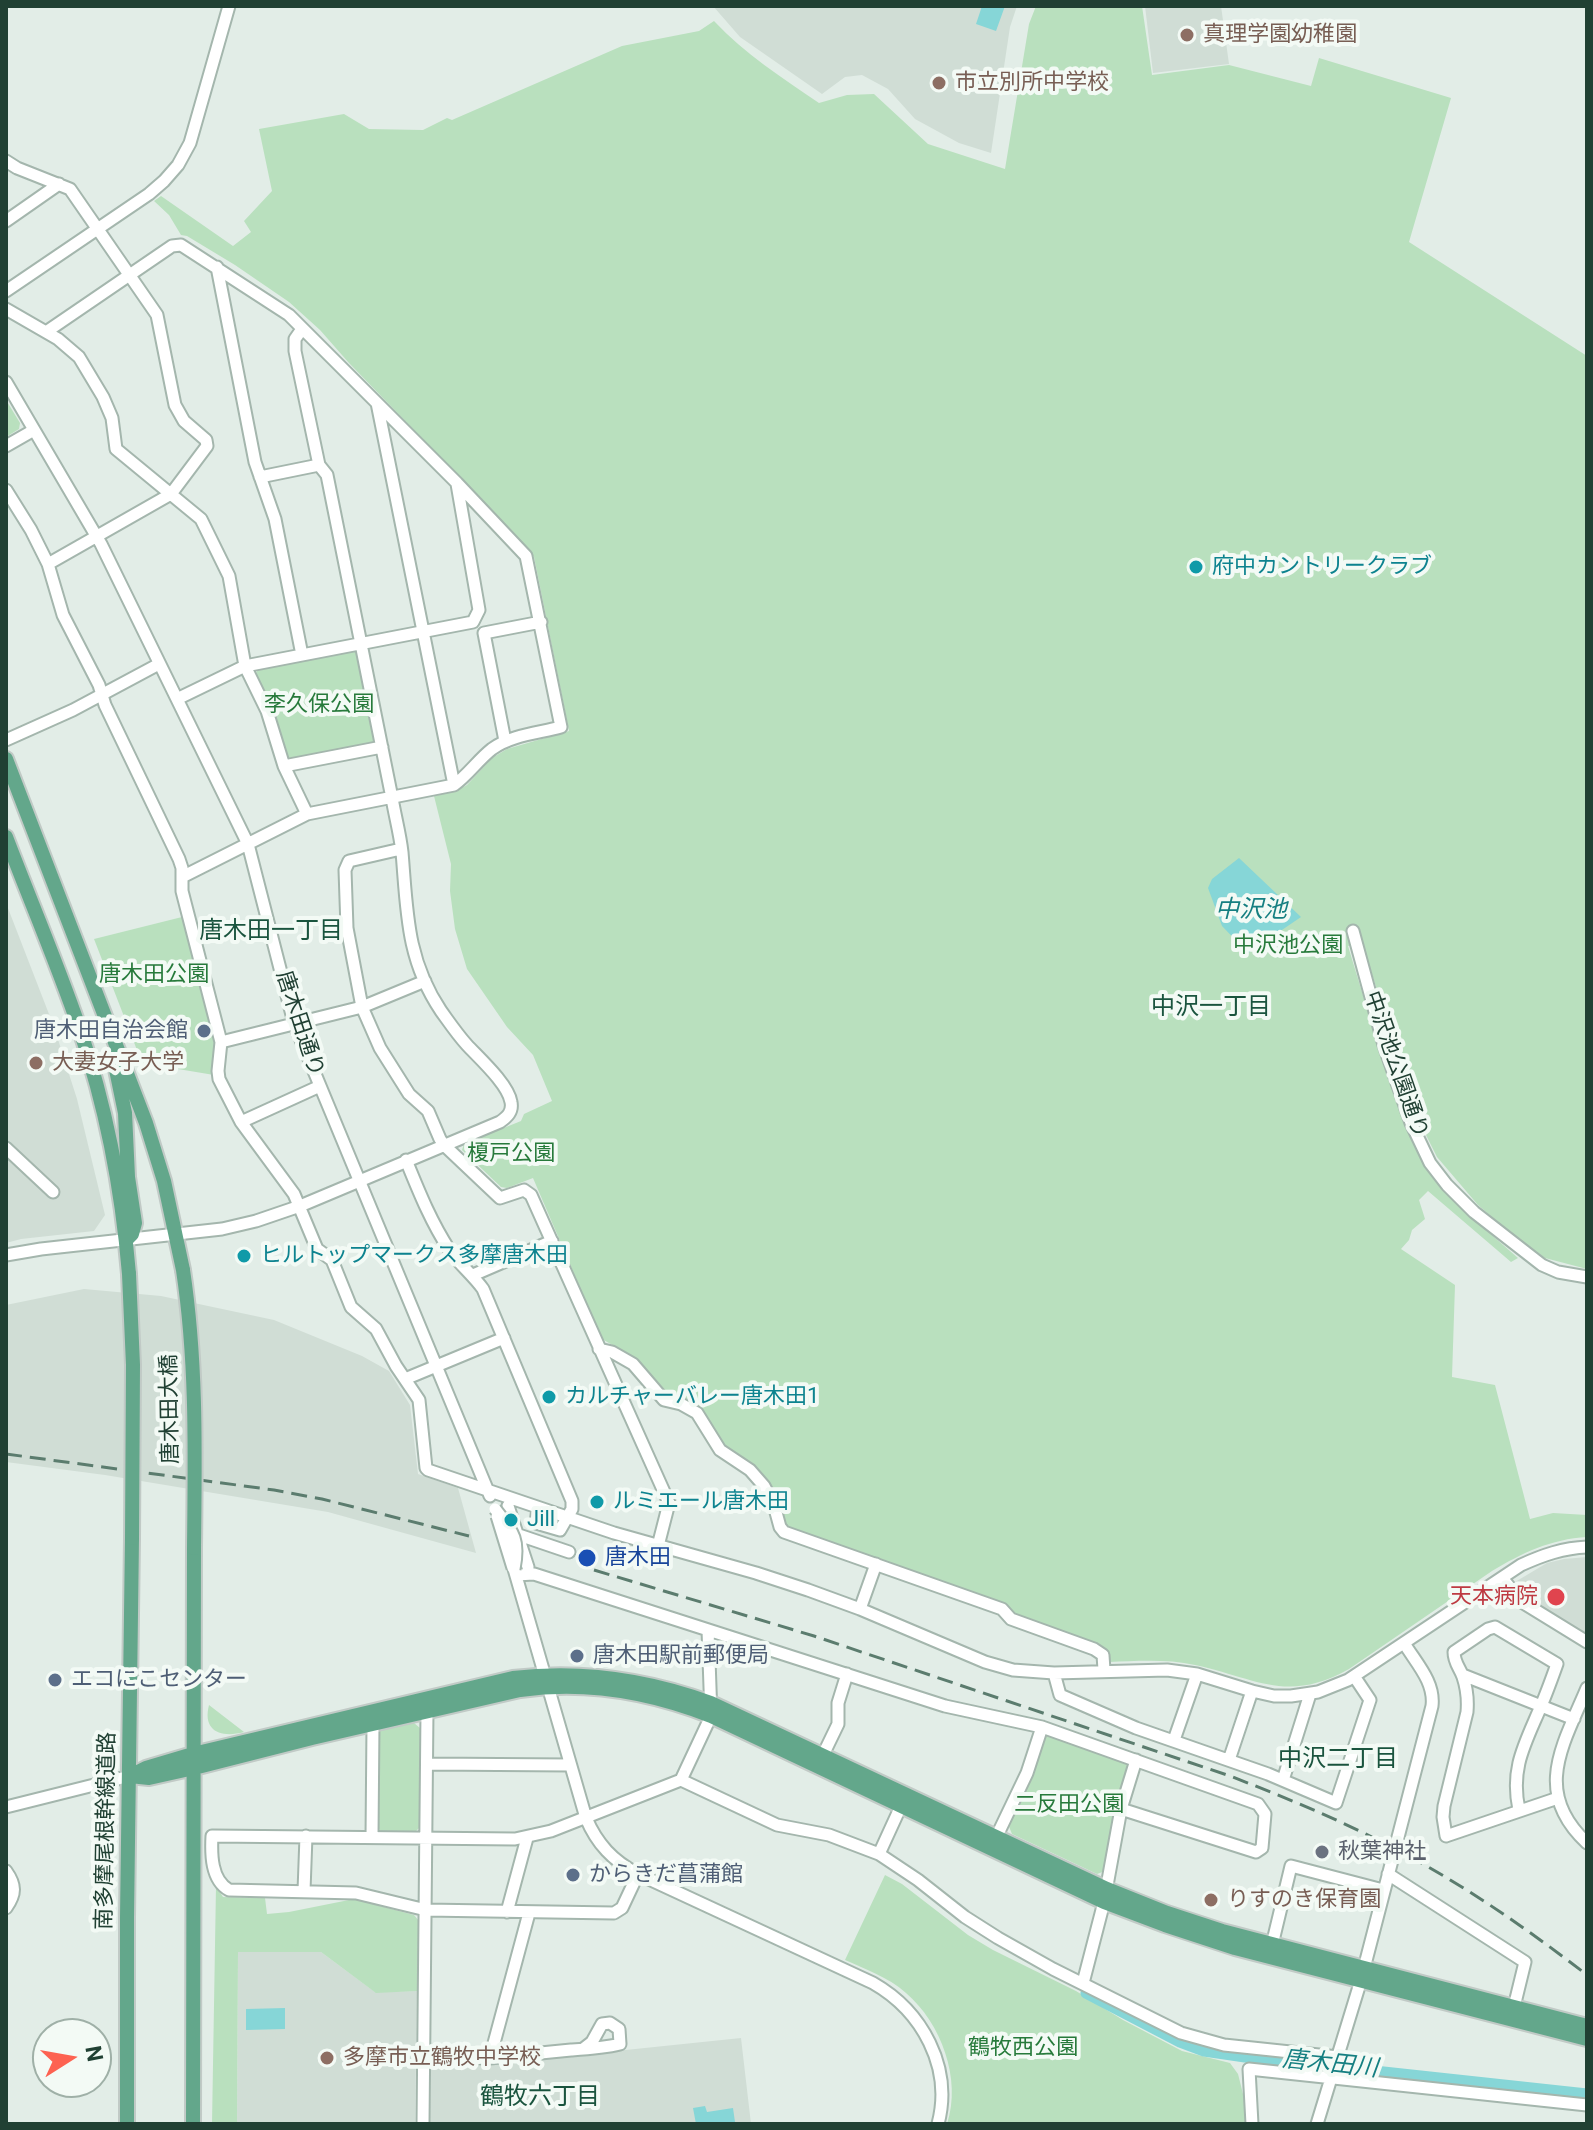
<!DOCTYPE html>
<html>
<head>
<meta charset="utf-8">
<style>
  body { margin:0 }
  #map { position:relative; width:1593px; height:2130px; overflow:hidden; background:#e2ede7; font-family:Roboto,sans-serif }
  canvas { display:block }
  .frame { position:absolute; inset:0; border:8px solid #204033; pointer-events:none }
  .north { position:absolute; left:32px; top:2018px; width:80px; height:80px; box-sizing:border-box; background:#f3faf5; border:2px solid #9fb0a7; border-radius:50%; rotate:79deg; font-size:22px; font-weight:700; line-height:32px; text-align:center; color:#204033 }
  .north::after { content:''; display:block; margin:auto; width:28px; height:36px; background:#fd6251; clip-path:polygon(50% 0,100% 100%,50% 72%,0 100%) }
</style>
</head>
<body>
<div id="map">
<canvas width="1593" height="2130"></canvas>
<div class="frame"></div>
<div class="north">N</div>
</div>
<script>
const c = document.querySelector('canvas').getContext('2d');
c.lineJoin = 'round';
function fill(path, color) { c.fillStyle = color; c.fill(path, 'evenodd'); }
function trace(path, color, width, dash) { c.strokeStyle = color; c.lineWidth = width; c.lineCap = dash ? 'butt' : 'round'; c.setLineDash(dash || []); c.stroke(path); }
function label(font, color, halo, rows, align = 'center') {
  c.font = font + ' Roboto,"Noto Sans JP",sans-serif'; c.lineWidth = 8; c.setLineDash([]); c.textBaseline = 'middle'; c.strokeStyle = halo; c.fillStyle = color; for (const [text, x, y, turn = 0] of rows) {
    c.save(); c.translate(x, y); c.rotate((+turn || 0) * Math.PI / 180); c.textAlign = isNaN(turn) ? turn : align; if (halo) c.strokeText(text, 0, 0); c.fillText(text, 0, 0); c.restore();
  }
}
fill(new Path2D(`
  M 713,6 L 1017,6 L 1010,27 L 991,153 L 959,143 L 915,119 L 888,89 L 862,75 L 845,77 L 822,94 L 740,37 Z
  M 1145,6 L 1221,6 L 1229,64 L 1153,73 Z
  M 6,903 L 54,1027 L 77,1099 L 105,1215 L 94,1231 L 21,1239 L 6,1243 Z
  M 84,1289 L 161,1296 L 274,1320 L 362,1356 L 389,1371 L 410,1405 L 418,1474 L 458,1488 L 476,1553 L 328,1512 L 105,1475 L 6,1462 L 6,1305 Z
  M 1587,1557 L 1587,1636 L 1527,1599 L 1514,1587 L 1515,1582 L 1547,1563 L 1564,1559 Z
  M 238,1952 L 321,1952 L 375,1992 L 417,1991 L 415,2124 L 237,2124 Z
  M 741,2038 L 751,2124 L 430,2124 L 431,2069 L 436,2063 L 491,2064 Z`), '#d0ddd5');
fill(new Path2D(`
  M 1036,6 L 1142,6 L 1152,75 L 1229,65 L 1311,86 L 1319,58 L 1451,98 L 1409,242 L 1587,356 L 1587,1269 L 1545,1258 L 1513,1235 L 1478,1205 L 1437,1157 L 1419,1121 L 1362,943 L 1348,946 L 1386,1071 L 1414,1145 L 1443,1189 L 1478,1223 L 1518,1258 L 1511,1262 L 1428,1191 L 1419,1200 L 1425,1219 L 1412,1230 L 1409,1240 L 1401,1249 L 1455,1285 L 1452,1377 L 1495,1385 L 1530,1519 L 1553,1513 L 1587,1515 L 1587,1537 C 1551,1539 1522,1553 1492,1571 L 1349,1669 C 1287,1704 1256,1678 1195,1665 C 1168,1659 1137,1661 1109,1662 L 1106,1651 L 1098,1645 L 1013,1614 L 1005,1605 L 787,1527 L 778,1498 L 768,1482 L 757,1469 L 728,1449 L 718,1438 L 700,1409 L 685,1400 L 667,1394 L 635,1358 L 602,1339 L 533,1178 L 507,1188 L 501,1187 L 462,1150 L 464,1144 L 521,1121 L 524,1114 L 552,1101 L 533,1055 L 507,1027 L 467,969 L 455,929 L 450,891 L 451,864 L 434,796 L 456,791 L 467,785 L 492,758 L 507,749 L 569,731 L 534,557 L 507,526 L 349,363 L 320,330 L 289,302 L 235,265 L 187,236 L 181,235 L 169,215 L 154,201 L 161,196 L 233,246 L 251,232 L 244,221 L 272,191 L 259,129 L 344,114 L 369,129 L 423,130 L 447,118 L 452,120 L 622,46 L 699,31 L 714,21 C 746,55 781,77 819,103 L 847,95 L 874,94 L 928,144 L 1005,169 L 1029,24 Z
  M 6,400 L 20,423 L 19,429 L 6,437 Z
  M 355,649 L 374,743 L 292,759 L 286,756 L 255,675 L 259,667 Z
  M 182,917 L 216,1045 L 214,1075 L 142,1063 L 94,939 Z
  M 209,1705 L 244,1732 C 222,1738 202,1732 209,1705 Z
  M 414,1723 L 420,1728 L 420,1827 L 414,1833 L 381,1832 L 377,1826 L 378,1735 L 381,1730 Z
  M 1051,1735 L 1125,1761 L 1129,1768 L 1105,1871 L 1097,1874 L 1012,1834 L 1008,1824 L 1032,1775 L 1043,1738 Z
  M 885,1875 L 902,1884 L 968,1935 L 993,1950 L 1076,1991 L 1123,2020 L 1182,2051 L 1230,2063 L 1238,2074 L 1244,2098 L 1247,2101 L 1249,2124 L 947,2124 C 962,2079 941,2023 906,1993 C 888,1977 865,1969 845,1960 Z
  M 216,1886 L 223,1897 L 265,1898 L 267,1914 L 289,1912 L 354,1899 L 414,1915 L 419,1921 L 417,1991 L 376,1993 L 321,1952 L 238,1952 L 237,2124 L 212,2124 Z`), '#b9e0be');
fill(new Path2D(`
  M 982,6 L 1005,6 L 996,31 L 976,24 Z
  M 1239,858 L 1301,917 L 1248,953 L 1222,926 L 1208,888 L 1212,879 Z
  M 285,2008 L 285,2029 L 246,2030 L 246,2009 Z
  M 705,2106 L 707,2112 L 733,2108 L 735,2122 L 722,2124 L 696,2124 L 693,2108 Z`), '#86d6d7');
trace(new Path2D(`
  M 1086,1993 L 1180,2042 L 1204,2051 L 1245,2057 L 1587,2094`), '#86d6d7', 11);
const minor = new Path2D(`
  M 6,161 L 17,168 L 70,189 L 157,315 L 175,405 L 184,421 L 206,440 L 207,446 L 171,494 L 48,564
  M 6,221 L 59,184
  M 217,267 L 255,462 L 275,519 L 302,655
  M 6,291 L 149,194 L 164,181 L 178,165 L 190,143 L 229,6
  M 6,309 L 58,339 L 79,357 L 103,397 L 112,418 L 116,449 L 201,519 L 229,576 L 245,666 L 267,711 L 284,766 L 307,814
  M 46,332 L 172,246 L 181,245 L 289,315 L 457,483 L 526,556 L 561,727 C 539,733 511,735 492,749 C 478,760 468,775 454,785 L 307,814 L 182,877
  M 6,382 L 101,544 L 248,844 L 294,1023 L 490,1496
  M 377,403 L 454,785
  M 6,446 L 34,430
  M 260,477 L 319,465
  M 6,490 L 31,530 L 48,564 L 63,615 L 99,685 L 105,705 L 179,859 L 182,868 L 182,891 L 221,1042 L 218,1071 L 219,1079 L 241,1122 L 294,1194 L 317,1249 L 332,1260 L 351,1307 L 376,1329 L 396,1366 L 419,1400 L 426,1468 L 428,1470 L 614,1533 L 756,1573 L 808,1590 L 860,1609 L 985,1662 L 1013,1670 L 1054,1673 L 1167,1670 L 1197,1674 L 1252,1691 L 1274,1696 L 1291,1696 L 1318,1692 L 1348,1680 L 1521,1565 C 1543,1555 1563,1548 1587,1547
  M 177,699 L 245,666 L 473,622 L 479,610 L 457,484
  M 6,740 L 73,710 L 159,664
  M 505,741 L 484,633 L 541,622
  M 284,766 L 382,747
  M 401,849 L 349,861 L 345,870 L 347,928 L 362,1007 L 380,1048 L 409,1094 L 428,1111 L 440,1139 L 444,1145 L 500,1198 L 524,1190 L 531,1195 L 669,1503 L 658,1546
  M 1353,931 L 1384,1045 L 1411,1123 L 1430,1163 L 1447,1185 L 1474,1212 L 1542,1265 L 1558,1272 L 1587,1277
  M 221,1042 L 362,1007 L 425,981
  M 241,1122 L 320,1086
  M 6,1148 L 53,1192
  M 406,1160 C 419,1192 431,1222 450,1251 C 460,1265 473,1275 483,1289 L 572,1501 L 572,1509 L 560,1530 L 536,1523 L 538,1508
  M 6,1255 L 41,1249 L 222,1229 L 256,1221 L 300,1206 L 500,1122 C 507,1117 513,1112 511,1102 C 508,1084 479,1058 467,1045 C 457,1034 449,1022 441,1011 C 406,959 407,910 402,852 C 400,834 395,816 392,798 L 327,475 L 319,465 L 295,351 L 295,339 L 302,329
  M 473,1275 L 552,1241
  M 599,1349 L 612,1352 L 633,1364 L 664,1400 L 681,1404 L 697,1413 L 720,1450 L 750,1470 L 764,1486 L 774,1505 L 780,1527 L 784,1532 L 1002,1609 L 1011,1619 L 1094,1649 L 1103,1655 L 1104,1670
  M 405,1379 L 504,1338
  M 508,1506 L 528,1567
  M 516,1534 L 569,1552
  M 514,1569 L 586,1818 C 597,1844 613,1861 638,1874 L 873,1983 C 922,2011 953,2067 938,2124
  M 516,1575 L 534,1574 L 945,1706 L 1042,1727 L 1258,1804 L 1265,1814 L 1262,1848 L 1256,1852 L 1121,1809
  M 1502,1578 L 1522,1602 L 1587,1642
  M 860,1609 L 876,1564
  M 1054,1673 L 1060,1695 L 1136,1728 L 1268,1774 L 1336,1803 L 1370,1700 L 1354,1676
  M 1463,1675 L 1574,1719
  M 1587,1688 C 1563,1745 1532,1792 1587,1843
  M 1174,1740 L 1197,1674
  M 823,1755 L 838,1724 L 838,1703 L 847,1674
  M 1229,1760 L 1252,1691
  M 427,1764 L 570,1765
  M 681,1780 L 711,1716 L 708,1630
  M 1283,1780 L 1310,1694
  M 6,1807 L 130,1776
  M 1519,1810 C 1510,1768 1525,1744 1541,1706 C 1547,1692 1552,1678 1557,1664 L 1495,1627 L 1488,1629 L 1454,1652 C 1454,1663 1460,1668 1463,1677 C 1467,1689 1468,1700 1467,1712 L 1444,1806 L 1443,1817 L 1446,1836 L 1558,1798
  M 372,1837 L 373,1724
  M 993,1844 L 1027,1773 L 1042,1727
  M 879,1854 L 901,1806
  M 6,1871 C 16,1885 16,1894 6,1908
  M 638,1874 L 622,1908 L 614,1913 L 426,1910 L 356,1893 L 229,1890 C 211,1880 211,1854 212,1836 L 515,1839 L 551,1831 L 681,1780 L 777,1825 L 829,1835 L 879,1854 L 918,1880 L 965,1917 L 998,1938 L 1053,1969 L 1181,2033 L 1224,2045 L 1338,2057
  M 1388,1874 L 1525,1962 L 1514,2007
  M 304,1891 L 306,1836
  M 507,1912 L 527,1838
  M 1272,1945 L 1291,1866 L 1383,1890
  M 1083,1983 L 1104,1902 L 1121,1809 L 1136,1760
  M 424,2057 L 490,2058 L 571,2050 C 587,2049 604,2048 620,2044 L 619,2029 L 610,2023 L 602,2024 L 592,2042 L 583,2049
  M 490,2058 L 529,1913
  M 423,2124 L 427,1711
  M 1252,2124 L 1249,2069 L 1587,2105
  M 1317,2124 L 1361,1980 L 1432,1706 C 1435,1682 1416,1663 1404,1643`);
const major = new Path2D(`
  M 6,759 L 146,1123 L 164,1181 L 183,1270
  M 6,837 C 30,900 57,963 79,1027 C 106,1106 122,1190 129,1274
  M 114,1060 L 125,1113 L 128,1177 L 135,1223 L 132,1234 L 126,1240
  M 130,1776 L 146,1768 L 193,1754 L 513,1678 C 580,1670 648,1680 711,1703 L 1107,1889 L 1167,1913 L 1222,1931 L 1587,2026
  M 130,1776 L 149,1778 L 194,1768 L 312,1738 L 520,1690 C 584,1681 650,1692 711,1716 L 1104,1902 L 1165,1925 L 1235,1948 L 1587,2039
  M 127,2124 L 127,1917 L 132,1538
  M 193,2124 L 194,1548`);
trace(minor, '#a4b6ad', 15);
trace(major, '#c1cac6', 18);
trace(minor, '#fff', 11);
trace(major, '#63a78b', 14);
trace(new Path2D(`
  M 6,1454 L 274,1490 L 322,1499 L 469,1536
  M 594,1570 L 814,1636 L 1230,1776 C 1279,1795 1328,1815 1376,1839 C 1451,1876 1521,1924 1587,1975`), '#5b7c6e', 3, [16, 8]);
const minorBridge = new Path2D(`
  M 495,1509 C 513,1532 520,1539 514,1569
  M 497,1516 L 513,1568`);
const majorBridge = new Path2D(`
  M 183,1270 C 197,1363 195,1455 194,1548
  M 129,1274 L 133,1365 L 132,1538`);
trace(minorBridge, '#a4b6ad', 15, []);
trace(majorBridge, '#c1cac6', 18, []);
trace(minorBridge, '#fff', 11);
trace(majorBridge, '#63a78b', 14);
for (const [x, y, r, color] of [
  [1187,35,8,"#8d6e63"],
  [939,83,8,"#8d6e63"],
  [1196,567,8,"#0f9aa8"],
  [204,1031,8,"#5c6f8a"],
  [36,1063,8,"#8d6e63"],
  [244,1256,8,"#0f9aa8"],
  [549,1397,8,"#0f9aa8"],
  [597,1502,8,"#0f9aa8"],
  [511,1520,8,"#0f9aa8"],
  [587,1558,10,"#1a4fb4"],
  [1556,1597,10,"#e0444e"],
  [577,1656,8,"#5c6f8a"],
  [55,1680,8,"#5c6f8a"],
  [1322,1852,8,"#6b7280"],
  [573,1875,8,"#5c6f8a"],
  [1211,1900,8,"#8d6e63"],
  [327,2058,8,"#8d6e63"]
]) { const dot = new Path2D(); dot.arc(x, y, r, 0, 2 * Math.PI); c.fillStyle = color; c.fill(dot); trace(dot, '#f3faf5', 3); }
label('22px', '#785e54', '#f3faf5', [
  ["真理学園幼稚園",1203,35],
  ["市立別所中学校",955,83],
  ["大妻女子大学",52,1063],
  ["りすのき保育園",1227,1900],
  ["多摩市立鶴牧中学校",343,2058]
], 'left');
label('22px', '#0d838f', '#f3faf5', [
  ["府中カントリークラブ",1212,567],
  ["ヒルトップマークス多摩唐木田",260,1256],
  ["カルチャーバレー唐木田1",565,1397],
  ["ルミエール唐木田",613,1502],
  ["Jill",527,1520]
], 'left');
label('22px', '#277a3b', '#f3faf5', [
  ["李久保公園",319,705],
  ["中沢池公園",1288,946],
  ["唐木田公園",154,975],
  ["榎戸公園",511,1154],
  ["二反田公園",1069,1805],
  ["鶴牧西公園",1023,2048]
]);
label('22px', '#204033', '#f3faf5', [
  ["唐木田通り",299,1024,72],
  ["中沢池公園通り",1395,1065,71],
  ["唐木田大橋",171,1409,-91],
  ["南多摩尾根幹線道路",107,1831,-89]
]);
label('22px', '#4e5e75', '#f3faf5', [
  ["唐木田自治会館",188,1031,"right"],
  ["唐木田駅前郵便局",593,1656],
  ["エコにこセンター",71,1680],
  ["からきだ菖蒲館",589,1875]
], 'left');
label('22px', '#164399', '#f3faf5', [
  ["唐木田",605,1558]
], 'left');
label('22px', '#be3a42', '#f3faf5', [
  ["天本病院",1538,1597]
], 'right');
label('22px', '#5b616d', '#f3faf5', [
  ["秋葉神社",1338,1852]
], 'left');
label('italic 24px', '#157f81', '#f3faf5', [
  ["中沢池",1251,911],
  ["唐木田川",1330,2065,6]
]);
label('24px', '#1a543e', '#f3faf5', [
  ["唐木田一丁目",271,932],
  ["中沢一丁目",1211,1008],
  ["中沢二丁目",1338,1760],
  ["鶴牧六丁目",540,2098]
]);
</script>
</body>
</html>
